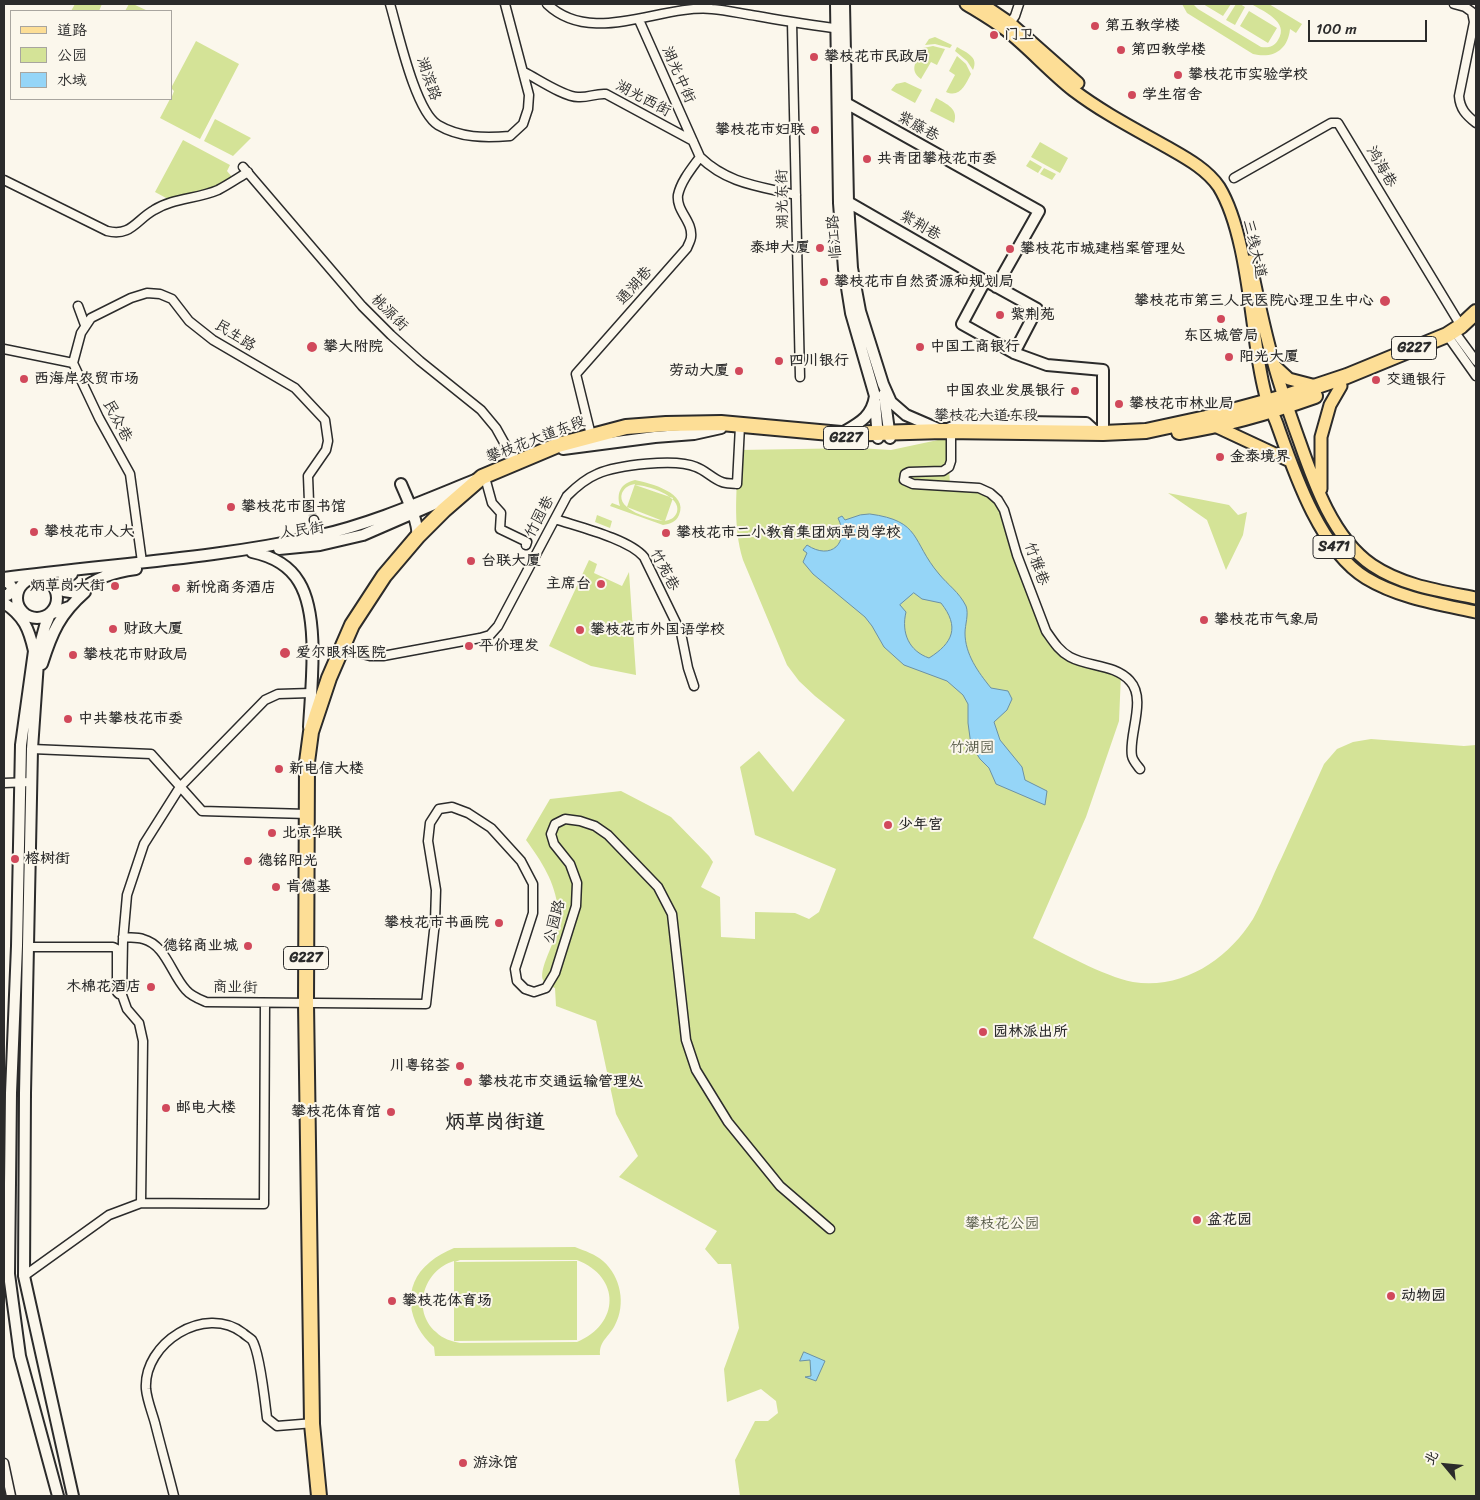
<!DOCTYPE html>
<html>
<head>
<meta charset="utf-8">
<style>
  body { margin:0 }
  #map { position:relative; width:1480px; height:1500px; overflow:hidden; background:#fbf7ec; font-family:Sriracha,"LXGW WenKai TC",sans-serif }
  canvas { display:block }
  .frame { position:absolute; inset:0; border:5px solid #2b2b2b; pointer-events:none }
  .legend { position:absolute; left:10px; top:10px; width:162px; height:90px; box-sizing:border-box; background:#fbf7ec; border:1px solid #a8a59f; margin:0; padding:6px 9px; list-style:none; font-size:15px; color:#2b2b2b }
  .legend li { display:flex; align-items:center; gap:10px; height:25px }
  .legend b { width:25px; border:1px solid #a8a59f }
  .north { position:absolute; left:1420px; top:1440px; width:50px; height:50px; -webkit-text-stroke:4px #fbf7ec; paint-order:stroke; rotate:298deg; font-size:14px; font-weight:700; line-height:20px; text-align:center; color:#2b2b2b }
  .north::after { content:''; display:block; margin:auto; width:18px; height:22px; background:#2b2b2b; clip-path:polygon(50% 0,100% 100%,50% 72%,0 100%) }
  .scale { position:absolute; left:1308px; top:20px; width:119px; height:22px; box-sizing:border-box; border:2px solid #2b2b2b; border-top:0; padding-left:6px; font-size:15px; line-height:18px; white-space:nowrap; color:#2b2b2b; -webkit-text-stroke:4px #fbf7ec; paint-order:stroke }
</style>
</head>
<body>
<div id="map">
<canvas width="1480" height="1500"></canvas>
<div class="frame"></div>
<ul class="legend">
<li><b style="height:6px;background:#fdde96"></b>道路</li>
<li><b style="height:14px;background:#d4e397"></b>公园</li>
<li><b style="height:14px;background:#95d5f7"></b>水域</li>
</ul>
<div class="north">北</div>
<div class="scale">100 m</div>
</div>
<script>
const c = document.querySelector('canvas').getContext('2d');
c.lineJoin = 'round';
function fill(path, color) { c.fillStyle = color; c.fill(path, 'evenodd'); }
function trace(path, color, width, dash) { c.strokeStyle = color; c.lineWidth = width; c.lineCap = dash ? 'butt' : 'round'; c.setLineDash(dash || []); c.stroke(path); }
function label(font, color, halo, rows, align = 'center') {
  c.font = font + ' Sriracha,"LXGW WenKai TC",sans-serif'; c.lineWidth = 4; c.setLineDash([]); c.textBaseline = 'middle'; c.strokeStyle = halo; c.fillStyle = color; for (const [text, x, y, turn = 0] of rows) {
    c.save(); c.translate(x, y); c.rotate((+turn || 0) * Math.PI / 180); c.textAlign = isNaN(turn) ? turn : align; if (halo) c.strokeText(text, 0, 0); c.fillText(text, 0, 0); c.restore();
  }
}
fill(new Path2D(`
  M 75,4 L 102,4 L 99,11 L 71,11 Z
  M 129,4 L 133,4 L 148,11 L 125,11 Z
  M 1182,4 L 1193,4 L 1198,9 L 1261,47 C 1268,48 1274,47 1278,40 C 1290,22 1263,11 1251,4 L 1269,4 L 1302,24 L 1296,33 L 1290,29 C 1288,50 1273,59 1253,54 L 1195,18 L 1187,13 Z
  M 1203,4 L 1231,4 L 1223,16 Z
  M 1236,4 L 1240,4 L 1245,7 L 1235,25 L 1226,20 Z
  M 1249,11 L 1277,28 L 1268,43 L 1240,26 Z
  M 935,37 L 952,45 L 950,48 L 935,44 L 925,45 L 929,39 Z
  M 196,41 L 239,64 L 200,139 L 160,118 L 170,99 L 171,99 L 174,91 L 171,88 Z
  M 933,46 L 945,49 L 937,65 L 931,62 L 921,79 C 908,70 917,60 923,48 Z
  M 957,47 C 967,53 979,57 973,70 L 967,61 L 955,51 Z
  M 957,56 L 966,64 L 971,74 C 965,85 960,98 946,92 L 955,75 L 949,71 Z
  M 905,82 L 922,90 L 915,103 L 891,90 L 896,84 Z
  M 936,98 C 947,104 959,109 954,123 L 930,111 Z
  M 215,119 L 251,138 L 233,156 L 204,141 Z
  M 183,140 L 230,165 L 227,171 L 232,177 L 217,186 L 168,199 L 155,192 Z
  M 1040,142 L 1068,158 L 1060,173 L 1031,157 Z
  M 1030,160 L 1042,167 L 1038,173 L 1026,166 Z
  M 1044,168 L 1056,174 L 1052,180 L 1040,174 Z
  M 952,437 L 949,467 L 950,486 L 979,488 L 998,500 L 1046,631 L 1060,650 L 1121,674 L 1119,721 L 1086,817 L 1033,938 C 1061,952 1103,976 1133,982 C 1183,990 1228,959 1253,919 C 1264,899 1272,877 1282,857 C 1296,826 1310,795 1324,764 L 1337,749 L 1353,742 L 1371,739 L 1464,746 L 1476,745 L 1476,1496 L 740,1496 L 735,1460 L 755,1421 L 768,1421 L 778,1413 L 776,1401 L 761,1389 L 727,1402 L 724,1369 L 739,1328 L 731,1264 L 718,1264 L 705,1249 L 717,1231 L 619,1177 L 638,1156 L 616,1114 L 596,1021 L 556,1006 L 555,988 C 551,986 545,985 543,980 C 539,971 551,949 554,939 C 556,931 559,918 558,909 C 555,882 542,862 526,840 L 550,799 L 621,791 L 671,817 L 709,856 L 713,862 L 701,887 L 720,897 L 721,937 L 755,939 L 755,912 L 795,913 L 809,919 L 819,912 L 836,869 L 755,835 L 740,767 L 759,751 L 793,792 L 845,720 L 815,696 L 799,681 L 787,665 L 743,560 C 732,524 737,487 739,450 L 858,448 L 891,450 Z
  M 635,480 C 650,483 689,493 679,515 C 676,522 670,524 663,525 L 610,506 L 612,503 L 620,506 C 616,493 621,483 635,480 ZM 635,484 L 627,507 L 663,521 C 651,519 616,510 622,493 C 625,487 629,485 635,484 ZM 635,485 C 647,485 682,496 677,512 C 675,518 670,520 665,521 L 673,498 Z
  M 1168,493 L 1229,505 L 1238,515 L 1247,512 L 1243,535 L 1226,570 L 1207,520 Z
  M 597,515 L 612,521 L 610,528 L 595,522 Z
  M 589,560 L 597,564 L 594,573 L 622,586 L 629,572 L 636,675 L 591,666 L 549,646 Z
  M 575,1247 C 585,1251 595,1254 603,1261 C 621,1277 626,1304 615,1325 C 609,1337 599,1341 600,1355 L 435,1356 L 434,1347 C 408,1324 400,1286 430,1262 C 437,1256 445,1252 454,1248 ZM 460,1260 L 577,1260 C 621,1277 620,1324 577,1342 L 460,1343 C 451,1341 443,1339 436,1332 C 411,1310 424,1270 454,1261 L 454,1341 L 577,1340 L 577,1261 L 455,1262 Z`), '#d4e397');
const water = new Path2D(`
  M 870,514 C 922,521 911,541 939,574 C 948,585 959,592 966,606 C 969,614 965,625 965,633 C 965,654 978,672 991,688 L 1008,691 L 1012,699 L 1007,710 L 994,722 L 1000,740 L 1022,767 L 1025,780 L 1047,791 L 1045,805 L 996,784 L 989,768 L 980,759 L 971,745 L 968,723 L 968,704 L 963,695 L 947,681 L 904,665 L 884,647 L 872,626 L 865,617 L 813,574 L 803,562 L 807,553 L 803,550 L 807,545 C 831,561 850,543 838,518 L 842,516 L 845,520 L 860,515 ZM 914,593 L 922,599 L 941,603 C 960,627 953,643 929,658 C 909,651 901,633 906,612 L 900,605 Z
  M 804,1352 L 825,1361 L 816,1381 L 805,1377 L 811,1376 L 810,1360 L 800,1361 Z`);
fill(water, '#95d5f7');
trace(water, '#6b91a5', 1);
trace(new Path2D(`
  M 309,502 L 314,520`), '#d1cec5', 8, [8, 4]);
const street = new Path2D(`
  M 390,4 C 398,31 415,111 438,125 C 460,138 485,138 510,136 L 523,124 L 528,109 L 529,95 L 505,4
  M 547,4 C 592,47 660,4 712,9 C 727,10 742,14 757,16 C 784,21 812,25 840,29
  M 1454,4 L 1465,7 L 1472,12 L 1474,22 L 1459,96 C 1460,109 1466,115 1476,123
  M 639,20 L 700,157 C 728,184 759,186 796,195
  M 792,22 L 800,377
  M 1008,26 L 1015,16 L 1019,4
  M 524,72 C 538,79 564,97 578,97 C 588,98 596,93 606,94 L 693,141
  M 243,167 L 362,306 L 391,335 L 420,361 L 481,410 L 496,428 L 516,464
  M 1234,178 L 1331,123 L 1338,123 L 1461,326
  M 4,180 L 107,231 C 131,237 136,220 154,210 C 173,198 197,199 218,190 C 228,185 238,178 248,172
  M 78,306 L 85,325
  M 1454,331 L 1476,361
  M 1447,335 L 1476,376
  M 4,349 L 73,363 L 99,418 L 130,474 L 142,562
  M 73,363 L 81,333 L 91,318 L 131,298 L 147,293 L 160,294 L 172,299 L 189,321 L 213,340 L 295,388 L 325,420 L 328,441 L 326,450 L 308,476 L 309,502
  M 590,431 L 576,374 L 687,248 C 688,245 691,240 691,237 C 693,221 676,211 678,195 C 681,181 692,168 700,157
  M 951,431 L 951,461 L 949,467 L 943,471 L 909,472 L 905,474 L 904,480 L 913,484 L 979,488 L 990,493 L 998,500 L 1004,510 L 1017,555 L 1046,631 C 1053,641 1059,651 1070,657 C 1088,667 1115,664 1130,681 C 1147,699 1128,736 1132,756 C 1133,761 1137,765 1140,769
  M 486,481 L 492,503 L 501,513 L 500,529 L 527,542 L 526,545
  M 555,519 C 579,527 629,539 644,557 L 681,633 L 688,668 L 694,686
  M 314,520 L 318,536
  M 347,650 L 370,656 L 383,656 L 480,638 L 490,635 L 498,626 L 567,496 C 576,487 585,479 597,474 C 617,465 676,458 696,467 C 705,470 713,479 722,482 C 726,484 733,483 737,484 L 740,426
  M 32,749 L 151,754 L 202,811 L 307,814
  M 4,783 L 31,782
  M 123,937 C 129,938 137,937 143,939 C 166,945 171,974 186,990 C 191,996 199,999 206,1002 L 426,1004 L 435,922 L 436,890 L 428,841 L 430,823 L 439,809 L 452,807 L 468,813 L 491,828 L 521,861 L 533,884 L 533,913 L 515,969 L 517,981 L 525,989 L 534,992 L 546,988 L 555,973 L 576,906 L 577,883 L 570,864 L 554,844 L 551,834 L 555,824 L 565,819 L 580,821 L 595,826 L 608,835 L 658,887 L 672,914 L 686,1040 L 696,1070 L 728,1122 L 780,1186 L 830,1229
  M 28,947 L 113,947 L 117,949 L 117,992 L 119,994
  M 141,1203 L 143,1041 L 139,1023 L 127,1009 L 122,995 L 123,940 L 127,895 L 144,844 L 180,787 L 265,700 L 278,694 L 311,693
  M 24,1276 L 109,1215 L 141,1203 L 264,1204 L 265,1003
  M 4,1463 L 11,1496
  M 174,1496 C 168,1472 161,1447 155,1423 C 152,1412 147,1400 146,1389 C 143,1343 205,1304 243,1333 C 245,1335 250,1338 252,1340 C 260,1352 265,1402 267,1418 L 277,1426 L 314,1423`);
const secondary = new Path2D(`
  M 836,4 L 839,203 L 844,269 L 851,313 L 875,396 C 872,417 859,423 842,433
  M 844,4 L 848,202 L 852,268 L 860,311 L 883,384 L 891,402 L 906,415 L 943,431 L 968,421 L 1086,423 L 1097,433
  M 841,103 L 846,103 L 1039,211 L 996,287
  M 842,202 L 848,202 L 985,281 L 962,324 L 1014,353 L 1047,365 L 1103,370 L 1103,433
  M 990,283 L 1037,309 L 1014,353
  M 884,394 L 890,438
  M 875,402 L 878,438
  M 563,449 L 655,437 L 694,434 L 721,428
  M 401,484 C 406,496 422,528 416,540
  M 279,549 L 320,545 L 363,535 L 455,495
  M 252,552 C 271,556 289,565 299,582 C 320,616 311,688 309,727
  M 72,574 L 63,580 L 61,586 L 64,591 L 77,593 C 95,578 113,572 136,569
  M17 598a20 20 0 1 1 40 0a20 20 0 1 1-40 0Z
  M 4,578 C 108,564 214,559 317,536 C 371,524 423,501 475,480
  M 4,581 L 9,583 L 13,589 L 8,595 L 4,595
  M 4,603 C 24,616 29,629 34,651 L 21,745 L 17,946 L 11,1093 L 9,1274 L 20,1356 L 58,1496
  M 69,607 L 50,614 L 45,626 L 39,648 L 32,749 L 25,1093 L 24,1276 L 73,1496
  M 42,664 C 52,632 60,614 85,592`);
const primary = new Path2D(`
  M 966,4 C 979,12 993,20 1006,30 C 1029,48 1049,71 1073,90 C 1102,112 1133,128 1165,146 C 1184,157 1206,168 1219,187 C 1241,223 1248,287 1254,329 C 1257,352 1260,377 1267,400 C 1270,408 1274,416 1277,424 C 1294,472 1320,550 1366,578 C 1399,598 1439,604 1476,612
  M 982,4 L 1010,23 L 1078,83
  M 1250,261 C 1257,295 1264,330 1274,364 C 1281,390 1290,415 1299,440 C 1314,483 1333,538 1372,565 C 1403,586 1441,591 1476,598
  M 1276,367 L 1289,379 L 1316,386
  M 1215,426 L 1290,461
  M 1321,489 L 1321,437 L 1330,405 L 1341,386`);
const highway = new Path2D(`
  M 1179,432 C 1226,425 1270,412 1315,396
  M 319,1496 L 312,1424 L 306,1003 L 307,762 L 311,732 L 329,678 L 352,625 L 384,576 L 418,536 L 444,510 L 482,477 L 558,445 L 626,427 L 666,424 L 721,423 L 841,434 L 943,431 L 1103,433 L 1146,431 L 1206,418 L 1284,397 L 1347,376 L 1447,335 L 1461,326 L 1476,312`);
trace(street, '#2b2b2b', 11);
trace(secondary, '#2b2b2b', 14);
trace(primary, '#2b2b2b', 15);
trace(highway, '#2b2b2b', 18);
trace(street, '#fbf7ec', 8);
trace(secondary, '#fbf7ec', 10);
trace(primary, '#fdde96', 11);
trace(highway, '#fdde96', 14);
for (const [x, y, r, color] of [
  [1095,26,5,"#d1495b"],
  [994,35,5,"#d1495b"],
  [1121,50,5,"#d1495b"],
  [814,57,5,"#d1495b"],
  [1178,75,5,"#d1495b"],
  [1132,95,5,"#d1495b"],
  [815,130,5,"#d1495b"],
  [867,159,5,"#d1495b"],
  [820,248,5,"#d1495b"],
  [1010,249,5,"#d1495b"],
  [824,282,5,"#d1495b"],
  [1385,301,6,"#d1495b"],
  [1000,315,5,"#d1495b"],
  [1221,319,5,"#d1495b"],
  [312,347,6,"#d1495b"],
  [920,347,5,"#d1495b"],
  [1229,357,5,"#d1495b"],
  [779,361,5,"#d1495b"],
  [739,371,5,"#d1495b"],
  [24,379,5,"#d1495b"],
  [1376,380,5,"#d1495b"],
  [1075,391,5,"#d1495b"],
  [1119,404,5,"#d1495b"],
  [1220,457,5,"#d1495b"],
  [231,507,5,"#d1495b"],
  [34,532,5,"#d1495b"],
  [666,533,5,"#d1495b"],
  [471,561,5,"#d1495b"],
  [601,584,5,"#d1495b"],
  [115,586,5,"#d1495b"],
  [176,588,5,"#d1495b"],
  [1204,620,5,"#d1495b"],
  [113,629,5,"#d1495b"],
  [580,630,5,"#d1495b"],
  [469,646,5,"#d1495b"],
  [285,653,6,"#d1495b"],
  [73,655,5,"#d1495b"],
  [68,719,5,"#d1495b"],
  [279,769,5,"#d1495b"],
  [888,825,5,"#d1495b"],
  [272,833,5,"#d1495b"],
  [15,859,5,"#d1495b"],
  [248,861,5,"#d1495b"],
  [276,887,5,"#d1495b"],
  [499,923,5,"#d1495b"],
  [248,946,5,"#d1495b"],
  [151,987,5,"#d1495b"],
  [983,1032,5,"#d1495b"],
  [460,1066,5,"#d1495b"],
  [468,1082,5,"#d1495b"],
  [166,1108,5,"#d1495b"],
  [391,1112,5,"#d1495b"],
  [1197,1220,5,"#d1495b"],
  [1391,1296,5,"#d1495b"],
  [392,1301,5,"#d1495b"],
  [463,1463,5,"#d1495b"]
]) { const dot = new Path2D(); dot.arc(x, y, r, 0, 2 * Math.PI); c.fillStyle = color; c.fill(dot); trace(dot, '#fbf7ec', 2); }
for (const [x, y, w] of [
  [1414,348,45],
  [846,438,45],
  [1334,547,42],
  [306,958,45]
]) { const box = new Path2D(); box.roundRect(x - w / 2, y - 11.5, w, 23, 4); c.fillStyle = '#fbf7ec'; c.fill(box); trace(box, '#2b2b2b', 1); }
label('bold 14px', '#2b2b2b', null, [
  ["G227",1414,348],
  ["G227",846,438],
  ["S471",1334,547],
  ["G227",306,958]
]);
label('bold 15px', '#2b2b2b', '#fbf7ec', [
  ["第五教学楼",1105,26],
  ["门卫",1004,35],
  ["第四教学楼",1131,50],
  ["攀枝花市民政局",824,57],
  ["攀枝花市实验学校",1188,75],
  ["学生宿舍",1142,95],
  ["攀枝花市妇联",805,130,"right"],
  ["共青团攀枝花市委",877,159],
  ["泰坤大厦",810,248,"right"],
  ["攀枝花市城建档案管理处",1020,249],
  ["攀枝花市自然资源和规划局",834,282],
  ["攀枝花市第三人民医院心理卫生中心",1374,301,"right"],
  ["紫荆苑",1010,315],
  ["东区城管局",1221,336,"center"],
  ["攀大附院",323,347],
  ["中国工商银行",930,347],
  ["阳光大厦",1239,357],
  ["四川银行",789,361],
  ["劳动大厦",729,371,"right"],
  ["西海岸农贸市场",34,379],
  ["交通银行",1386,380],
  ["中国农业发展银行",1065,391,"right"],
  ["攀枝花市林业局",1129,404],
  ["金泰境界",1230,457],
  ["攀枝花市图书馆",241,507],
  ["攀枝花市人大",44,532],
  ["攀枝花市二小教育集团炳草岗学校",676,533],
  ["台联大厦",481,561],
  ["主席台",591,584,"right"],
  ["炳草岗大街",105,586,"right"],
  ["新悦商务酒店",186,588],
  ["攀枝花市气象局",1214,620],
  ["财政大厦",123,629],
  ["攀枝花市外国语学校",590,630],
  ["平价理发",479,646],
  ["爱尔眼科医院",296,653],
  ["攀枝花市财政局",83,655],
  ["中共攀枝花市委",78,719],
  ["新电信大楼",289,769],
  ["少年宫",898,825],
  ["北京华联",282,833],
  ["榕树街",25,859],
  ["德铭阳光",258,861],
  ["肯德基",286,887],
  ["攀枝花市书画院",489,923,"right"],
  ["德铭商业城",238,946,"right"],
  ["木棉花酒店",141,987,"right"],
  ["园林派出所",993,1032],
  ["川粤铭荟",450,1066,"right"],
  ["攀枝花市交通运输管理处",478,1082],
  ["邮电大楼",176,1108],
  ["攀枝花体育馆",381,1112,"right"],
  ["盆花园",1207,1220],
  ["动物园",1401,1296],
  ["攀枝花体育场",402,1301],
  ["游泳馆",473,1463]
], 'left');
label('15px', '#2b2b2b', '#fbf7ec', [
  ["湖光中街",678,75,66],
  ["湖滨路",428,79,71],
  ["湖光西街",643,99,28],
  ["紫藤巷",918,127,29],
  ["鸿海巷",1381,167,60],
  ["湖光东街",783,199,-91],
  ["紫荆巷",920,226,30],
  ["临江路",835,237,-94],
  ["三线大道",1254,249,77],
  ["通湖巷",635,286,-49],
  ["桃源街",389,313,45],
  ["民生路",235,336,32],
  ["攀枝花大道东段",986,416],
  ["民众巷",117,421,62],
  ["攀枝花大道东段",536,440,-21],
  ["竹园巷",540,517,-62],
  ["人民街",302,531,-8],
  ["竹雅巷",1036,564,70],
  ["竹苑巷",664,570,62],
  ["公园路",555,922,-75],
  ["商业街",235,988,1]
]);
label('15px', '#555946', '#fbf7ec', [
  ["竹湖园",972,748],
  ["攀枝花公园",1002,1224]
]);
label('bold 20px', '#2b2b2b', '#fbf7ec', [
  ["炳草岗街道",495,1123]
]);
</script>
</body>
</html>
